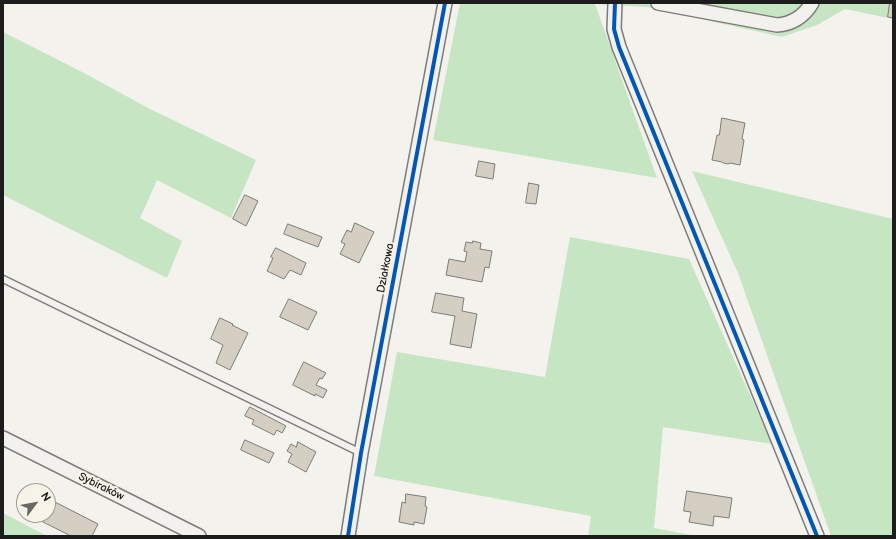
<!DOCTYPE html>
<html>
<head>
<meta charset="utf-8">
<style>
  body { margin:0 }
  #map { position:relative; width:896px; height:539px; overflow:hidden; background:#f4f2ec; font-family:"Balsamiq Sans",sans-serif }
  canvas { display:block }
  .frame { position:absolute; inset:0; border:4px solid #1c1c1c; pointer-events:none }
  .north { position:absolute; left:16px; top:483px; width:40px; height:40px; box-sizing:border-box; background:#f7f3e8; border:1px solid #9f9d96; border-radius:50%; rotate:58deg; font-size:11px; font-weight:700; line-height:16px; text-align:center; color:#1c1c1c }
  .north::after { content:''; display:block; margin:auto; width:14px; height:18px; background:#686765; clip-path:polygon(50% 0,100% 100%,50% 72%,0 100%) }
</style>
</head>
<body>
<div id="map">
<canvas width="896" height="539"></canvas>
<div class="frame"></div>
<div class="north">N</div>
</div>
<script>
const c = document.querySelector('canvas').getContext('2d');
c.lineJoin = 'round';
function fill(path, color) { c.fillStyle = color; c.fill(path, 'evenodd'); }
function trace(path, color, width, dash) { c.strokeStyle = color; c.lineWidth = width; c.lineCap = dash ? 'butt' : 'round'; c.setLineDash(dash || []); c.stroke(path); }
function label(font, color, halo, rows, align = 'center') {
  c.font = font + ' "Balsamiq Sans",sans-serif'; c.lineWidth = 4; c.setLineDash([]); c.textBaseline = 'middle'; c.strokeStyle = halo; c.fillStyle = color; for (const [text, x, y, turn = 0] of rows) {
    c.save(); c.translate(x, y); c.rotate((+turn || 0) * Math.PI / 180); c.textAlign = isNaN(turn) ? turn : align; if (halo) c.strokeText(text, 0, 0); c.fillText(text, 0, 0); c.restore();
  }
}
fill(new Path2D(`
  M 460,3 L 893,3 L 893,19 L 845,9 L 817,25 L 782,37 L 647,7 L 595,4 L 657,178 L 433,140 Z
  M 3,32 L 84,73 L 150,109 L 256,160 L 231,218 L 157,180 L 140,218 L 182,241 L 167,278 L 3,195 Z
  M 692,171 L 893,219 L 893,536 L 831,536 L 738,273 Z
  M 570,237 L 689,259 L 772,444 L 663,427 L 654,528 L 697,536 L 588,536 L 591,516 L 374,476 L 397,352 L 545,377 Z
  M 3,513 L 47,536 L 3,536 Z`), '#c6e5c3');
const building = new Path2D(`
  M 890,3 L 893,3 L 893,18 L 888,17 Z
  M 722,118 L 745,123 L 742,139 L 744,140 L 740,165 L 730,163 L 728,164 L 723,163 L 722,162 L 712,160 L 717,135 L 719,135 Z
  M 479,161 L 495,164 L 493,179 L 476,176 Z
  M 529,183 L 539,185 L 536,204 L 526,203 Z
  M 245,195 L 258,201 L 246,226 L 233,219 Z
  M 355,223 L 374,232 L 359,263 L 340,254 L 345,244 L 341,242 L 347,230 L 351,232 Z
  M 288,224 L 322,237 L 318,247 L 284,234 Z
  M 473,241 L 481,243 L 480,249 L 492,251 L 489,268 L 485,267 L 482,282 L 446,275 L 449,259 L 465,262 L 467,252 L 464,251 L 466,242 L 472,243 Z
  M 276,248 L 306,263 L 301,275 L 290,270 L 284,279 L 267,271 L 273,258 L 271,257 Z
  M 436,293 L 464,298 L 462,311 L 477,314 L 471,348 L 450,344 L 455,316 L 432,312 Z
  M 289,299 L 317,312 L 308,330 L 280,317 Z
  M 220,318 L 233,324 L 232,325 L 248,333 L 230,370 L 216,363 L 223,345 L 211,339 Z
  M 304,362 L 326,373 L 322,379 L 320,378 L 316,385 L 327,390 L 323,398 L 315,394 L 315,396 L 293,385 Z
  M 250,407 L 286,426 L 282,433 L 277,430 L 274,435 L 252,424 L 254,420 L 245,416 Z
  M 245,440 L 274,453 L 269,463 L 241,450 Z
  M 298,442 L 316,452 L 306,472 L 288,462 L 292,454 L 287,451 L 291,444 L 296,447 Z
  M 687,491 L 732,498 L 729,518 L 714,516 L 713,526 L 689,522 L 691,512 L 684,511 Z
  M 406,494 L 426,497 L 425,506 L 427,507 L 424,524 L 414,522 L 414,525 L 399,522 L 402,502 L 405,503 Z
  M 53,501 L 98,524 L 92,536 L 71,536 L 43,522 L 47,515 L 48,515 L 48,512 Z`);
fill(building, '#d5cec3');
trace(building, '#7d7c7a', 1);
const service = new Path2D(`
  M 3,279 L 361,453`);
const minor = new Path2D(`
  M 615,3 L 614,29 L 619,47 L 817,536
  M 658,3 L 777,25 C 792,24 804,16 812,3
  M 3,438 L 199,536
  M 348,536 L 361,453 L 445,3`);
trace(service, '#7d7c7a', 9);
trace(minor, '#7d7c7a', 16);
trace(service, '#f2f1ed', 6);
trace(minor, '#f2f1ed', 13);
trace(new Path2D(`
  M 615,3 L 614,29 L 619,47 L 817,536
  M 348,536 L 361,453 L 445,3`), '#0057b8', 4);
label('11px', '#1c1c1c', '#f7f3e8', [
  ["Działkowa",386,268,-79],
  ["Sybiraków",101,487,26]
]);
</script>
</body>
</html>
